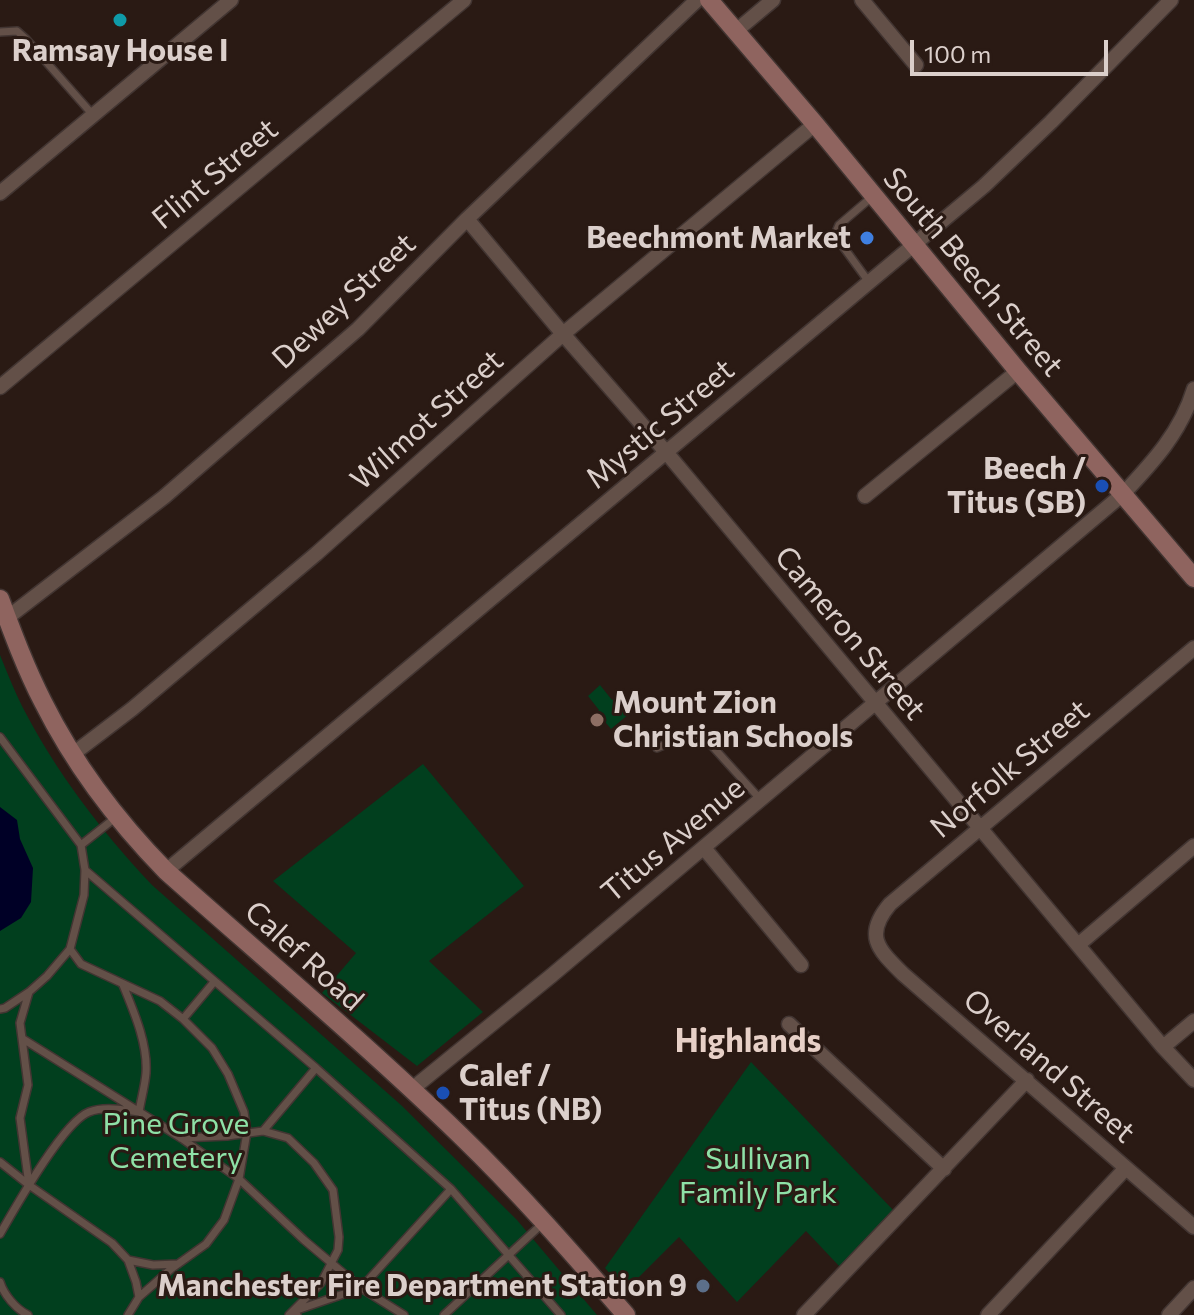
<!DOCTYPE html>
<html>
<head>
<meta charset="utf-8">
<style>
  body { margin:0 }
  #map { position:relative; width:1194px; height:1315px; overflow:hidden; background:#2a1a14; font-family:Commissioner,sans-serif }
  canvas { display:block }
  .scale { position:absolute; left:910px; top:40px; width:198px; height:36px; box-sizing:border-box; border:4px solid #dbcfcb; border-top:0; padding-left:10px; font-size:24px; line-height:28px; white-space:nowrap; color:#dbcfcb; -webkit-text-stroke:6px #2a1a14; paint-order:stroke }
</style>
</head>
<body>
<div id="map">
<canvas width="1194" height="1315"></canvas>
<div class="scale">100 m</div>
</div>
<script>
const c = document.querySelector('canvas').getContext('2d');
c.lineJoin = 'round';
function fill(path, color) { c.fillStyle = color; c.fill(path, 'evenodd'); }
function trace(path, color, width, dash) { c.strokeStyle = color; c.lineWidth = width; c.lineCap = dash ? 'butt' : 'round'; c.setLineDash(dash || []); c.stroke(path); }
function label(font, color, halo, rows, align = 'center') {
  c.font = font + ' Commissioner,sans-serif'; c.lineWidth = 6; c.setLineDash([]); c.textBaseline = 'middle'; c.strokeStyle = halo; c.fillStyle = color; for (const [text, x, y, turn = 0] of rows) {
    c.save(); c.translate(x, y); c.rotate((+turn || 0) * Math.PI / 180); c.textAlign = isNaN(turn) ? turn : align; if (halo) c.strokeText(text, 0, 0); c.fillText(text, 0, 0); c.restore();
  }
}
fill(new Path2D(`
  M 0,655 C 7,672 14,690 22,706 C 56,772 101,831 152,885 L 401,1105 L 517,1220 L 597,1315 L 0,1315 Z
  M 600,685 L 612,700 L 616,697 L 629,714 L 611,729 L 597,712 L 599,710 L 588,696 Z
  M 423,764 L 524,886 L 429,961 L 483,1012 L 417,1066 L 322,993 L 356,953 L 273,881 Z
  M 751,1062 L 895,1212 L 840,1267 L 806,1231 L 737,1302 L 679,1237 L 625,1291 L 605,1268 Z`), '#013f1e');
fill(new Path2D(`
  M 0,807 L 17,820 L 20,839 L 33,868 L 31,902 L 21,918 L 0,931 Z`), '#000026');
const lane = new Path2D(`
  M 0,32 L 17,31 L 26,39 L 93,115
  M 869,282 L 839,241 L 836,232 L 839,225 L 873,196
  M 0,737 L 81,845 L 85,870 L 84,895 L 70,949 L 47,976 L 29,992 L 5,1008 L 0,1009
  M 657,748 L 693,733 L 704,737 L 761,800
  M 81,845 L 115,818
  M 85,870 L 316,1068 L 451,1189 L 561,1315
  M 70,949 L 81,964 L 160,1001 L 183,1019 L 212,1048 L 228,1074 L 244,1112 L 247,1132 L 239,1179 L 224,1220 L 206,1244 L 171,1269 L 139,1297
  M 183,1019 L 214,982
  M 23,1039 L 181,1138 L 239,1179 L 304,1240 L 361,1288 L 404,1315
  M 263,1131 L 316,1068
  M 181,1138 L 227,1136 L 263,1131 L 288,1138 L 314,1163 L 333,1190 L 339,1237 L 338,1250 L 321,1283 L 289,1315
  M 0,1162 L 29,1185 L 112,1243 L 128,1260 L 136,1282 L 139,1297 L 128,1315
  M 29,1185 L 20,1118 L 28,1085 L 20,1023 L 29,992
  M 0,1234 C 15,1208 63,1122 89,1112 C 105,1106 122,1110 139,1112 C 141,1099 145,1086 146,1073 C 148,1044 134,1012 123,985
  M 128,1260 L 153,1265 L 178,1264
  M 0,1282 C 4,1295 16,1309 28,1315
  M 297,1315 L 294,1311 L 361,1288 L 451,1189
  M 444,1315 L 543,1223`);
const street = new Path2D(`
  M 862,0 L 916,65
  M 736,31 L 773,0
  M 0,193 L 231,0
  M 467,219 L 563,334 L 666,452 L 1163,1047 L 1194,1080
  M 0,387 L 464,0
  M 865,496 L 1018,371
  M 7,618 L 164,497 L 358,329 L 467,219 L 697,0
  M 1194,648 L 890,904 C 863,936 879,950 903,974 L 1194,1227
  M 73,754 L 132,709 L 316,554 L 563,334 L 815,124
  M 704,848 L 801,965
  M 166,871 L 984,186 L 1051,122 L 1171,0
  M 1078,945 L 1194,846
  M 789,1024 L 944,1169
  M 1163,1047 L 1194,1021
  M 412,1089 L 551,976 L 1123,494 C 1153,462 1181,432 1194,389
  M 804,1315 L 1027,1080
  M 988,1315 L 1126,1168
  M 1169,1315 L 1194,1288`);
const secondary = new Path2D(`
  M 709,0 L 815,124 L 1018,371 L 1194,578
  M 0,599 C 13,634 26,669 43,702 C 74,764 118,822 166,871 C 265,959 366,1044 461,1136 C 519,1192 572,1253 626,1315`);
trace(lane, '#423532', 10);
trace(street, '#423532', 17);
trace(secondary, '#423532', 21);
trace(lane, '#635048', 7);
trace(street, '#635048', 14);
trace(secondary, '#8f645f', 18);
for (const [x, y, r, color] of [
  [120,20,8,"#0f9aa8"],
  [867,238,8,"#3f7fe0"],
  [1102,486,8,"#1a4fb4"],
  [597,720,8,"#8d6e63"],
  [443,1093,8,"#1a4fb4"],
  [703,1286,8,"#5c6f8a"]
]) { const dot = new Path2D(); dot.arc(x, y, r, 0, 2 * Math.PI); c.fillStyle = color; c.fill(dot); trace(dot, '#2a1a14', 3); }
label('bold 30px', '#dbcfcb', '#2a1a14', [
  ["Ramsay House I",120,51,"center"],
  ["Beechmont Market",851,238],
  ["Beech /",1086,469],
  ["Titus (SB)",1086,503],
  ["Mount Zion",613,703,"left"],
  ["Christian Schools",613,737,"left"],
  ["Calef /",459,1076,"left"],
  ["Titus (NB)",459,1110,"left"],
  ["Manchester Fire Department Station 9",687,1286]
], 'right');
label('30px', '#dbcfcb', '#2a1a14', [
  ["Flint Street",215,174,-40],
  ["South Beech Street",973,272,50],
  ["Dewey Street",344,301,-43],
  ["Wilmot Street",427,420,-42],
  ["Mystic Street",660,424,-40],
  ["Cameron Street",850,633,50],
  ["Norfolk Street",1010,769,-40],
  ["Titus Avenue",673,840,-40],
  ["Calef Road",304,956,42],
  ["Overland Street",1049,1066,41]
]);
label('30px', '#8ee1a7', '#2a1a14', [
  ["Pine Grove",176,1124],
  ["Cemetery",176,1158],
  ["Sullivan",758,1159],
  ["Family Park",758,1193]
]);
label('bold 32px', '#e7d0c7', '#2a1a14', [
  ["Highlands",748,1041]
]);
</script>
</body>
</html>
